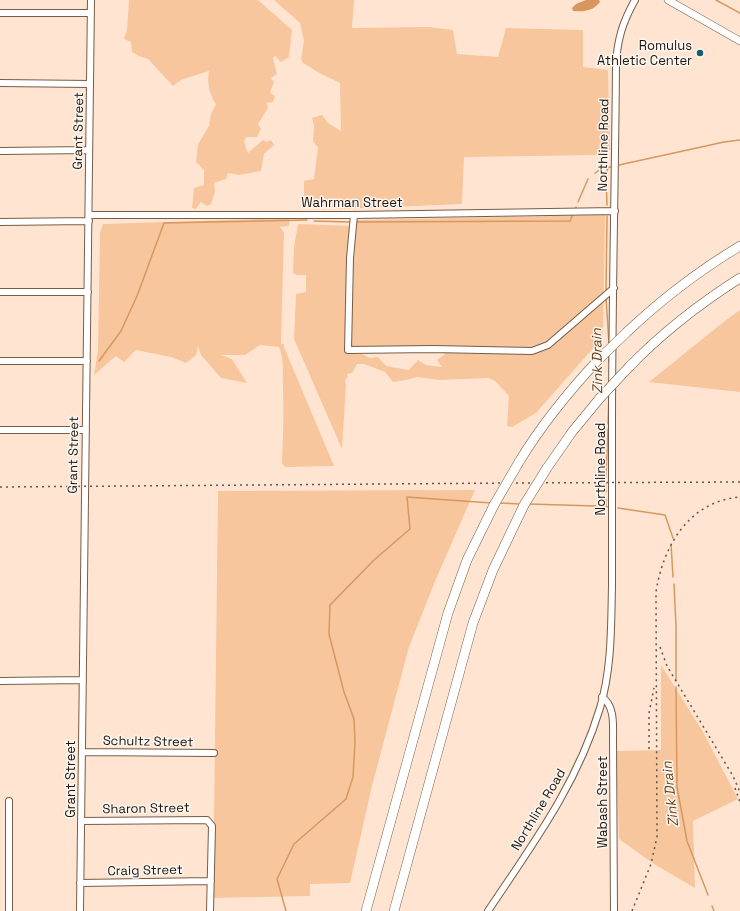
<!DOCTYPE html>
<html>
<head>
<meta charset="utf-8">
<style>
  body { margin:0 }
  canvas { display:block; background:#ffe5d1 }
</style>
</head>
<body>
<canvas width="740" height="911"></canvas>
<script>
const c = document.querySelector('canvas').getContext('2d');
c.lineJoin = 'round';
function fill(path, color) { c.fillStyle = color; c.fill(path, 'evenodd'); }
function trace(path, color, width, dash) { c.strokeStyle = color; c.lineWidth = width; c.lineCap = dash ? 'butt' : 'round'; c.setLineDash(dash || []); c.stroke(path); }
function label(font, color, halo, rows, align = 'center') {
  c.font = font + ' "Space Grotesk",sans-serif'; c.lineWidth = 3; c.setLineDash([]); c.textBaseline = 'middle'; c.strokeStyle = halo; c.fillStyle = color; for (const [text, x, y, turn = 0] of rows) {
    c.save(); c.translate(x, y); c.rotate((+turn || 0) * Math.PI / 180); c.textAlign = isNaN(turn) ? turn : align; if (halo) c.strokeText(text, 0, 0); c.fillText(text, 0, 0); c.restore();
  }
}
fill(new Path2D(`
  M 129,0 L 258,0 L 292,30 L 289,57 L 281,62 L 275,56 L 273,58 L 277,74 L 271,78 L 274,82 L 270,93 L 275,96 L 273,102 L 267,103 L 268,108 L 258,124 L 261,129 L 257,137 L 246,137 L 244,142 L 248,153 L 263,140 L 267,142 L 271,140 L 274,145 L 264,154 L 261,171 L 239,175 L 228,173 L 226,179 L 214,183 L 215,192 L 211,204 L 207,206 L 201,202 L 196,209 L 192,208 L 194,188 L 204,185 L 204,170 L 196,162 L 198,144 L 209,126 L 211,114 L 216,104 C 209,95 207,81 209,71 L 181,80 L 173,86 L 148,59 L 139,56 L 132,52 L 131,42 L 124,39 L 127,30 Z
  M 274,0 L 354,0 L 352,28 L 429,27 L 453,30 L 457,54 L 498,57 L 506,28 L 583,30 L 583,67 L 608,70 L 610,150 L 605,151 L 599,155 L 464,157 L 462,204 L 341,209 L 304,200 L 304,181 L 314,179 L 318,147 L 313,142 L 314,126 L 312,118 L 322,115 L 328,123 L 341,131 L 340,83 L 321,74 L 303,63 L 301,59 L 304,41 L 300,23 Z
  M 605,215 L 603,337 L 536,413 L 512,427 L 507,426 L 509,396 L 495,381 L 488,378 L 439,380 L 417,377 L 406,380 L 393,382 L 385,372 L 364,364 L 357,364 L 352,373 L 347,374 L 348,377 L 345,380 L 346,385 L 342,449 L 294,339 L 296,294 L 306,292 L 306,275 L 297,275 L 293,273 L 294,247 L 298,224 L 354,226 L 355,220 ZM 352,347 L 436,349 L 445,354 L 437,360 L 442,367 L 426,365 L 418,360 L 409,370 L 386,366 L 378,357 L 370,358 L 362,354 L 349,353 Z
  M 290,218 L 289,226 L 280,227 L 284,232 L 281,344 L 284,344 L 284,347 L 334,466 L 285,467 L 282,463 C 283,438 284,413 283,388 C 282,372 285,362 279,347 L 260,345 L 245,355 L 221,355 L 232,359 L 247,383 L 221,378 L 201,355 L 198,346 L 196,355 L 186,363 L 171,357 L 136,350 L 124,362 L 116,356 L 94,375 L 98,351 L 100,233 L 103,224 Z
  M 740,310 L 740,392 L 649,382 L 726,320 Z
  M 475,490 L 436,579 L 409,647 L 372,786 L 350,883 L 310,884 L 310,896 L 211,898 L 212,823 L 214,822 L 218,491 Z
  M 661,665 L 703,732 L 738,799 L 693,821 L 695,888 L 654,864 L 619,839 L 616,751 L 661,750 Z`), '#f7c69d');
fill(new Path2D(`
  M 586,0 L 599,0 L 600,2 C 593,11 584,12 573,11 L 572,8 L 576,4 Z`), '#d7975f');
trace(new Path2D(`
  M 716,0 L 740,13
  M 619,165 L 724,142 L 740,140
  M 606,168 L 614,166
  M 595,173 L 601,169
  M 578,202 L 588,179
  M 607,205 L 606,176 L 608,167
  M 576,208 L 576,207
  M 314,221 L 350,222
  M 355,222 L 570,221 L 573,214
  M 606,291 L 607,216
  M 606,298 L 609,344
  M 99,361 L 121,331 L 137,296 L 164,223 L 307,220
  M 609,362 L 609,354
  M 608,424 L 609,394
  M 606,477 L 608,429
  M 606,492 L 606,485
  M 499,503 L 521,504
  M 529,504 L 596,506
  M 599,506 L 609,507
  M 606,506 L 606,499
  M 618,508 L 665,515 L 673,538
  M 671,544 L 673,577
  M 674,584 L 676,626 L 676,681
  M 676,687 L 677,787 L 687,841 L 708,895
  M 712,906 L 714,911
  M 286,911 L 277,879 L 294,844 L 346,799 L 353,777 L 355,742 L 354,719 L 344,692 L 329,634 L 330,605 L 374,560 L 410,529 L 407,497 L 491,503`), '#d7975f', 1.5);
const minor = new Path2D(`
  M 0,13 L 91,13
  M 0,83 L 90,84
  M 0,151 L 89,150
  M 89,215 L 354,215 L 615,211
  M 354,215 L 350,258 L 348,350 L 433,349 L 532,351 L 548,345 L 614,288
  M 0,222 L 89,221
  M 0,292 L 88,292
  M 0,361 L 87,361
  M 0,430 L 86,430
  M 0,681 L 83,680
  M 602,697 C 615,706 613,725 613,739 L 614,911
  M 82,752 L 214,753
  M 81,821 L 207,820 L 212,826 L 210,911
  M 80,883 L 211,881
  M 9,911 L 9,801
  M 80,911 L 91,0
  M 488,911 C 532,845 577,785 600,708 C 612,668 611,626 612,586 C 612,533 612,480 612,427 C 612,307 615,187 616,66 C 617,41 622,23 635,0`);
const major = new Path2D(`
  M 668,0 L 740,41`);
const highway = new Path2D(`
  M 628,331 C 662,299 700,270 740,246
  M 629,367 C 663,332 699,304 740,278
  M 519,462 C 542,424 569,391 599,359
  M 547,468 L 572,432 L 600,398
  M 366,911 L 448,613 L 467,560 L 494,505
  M 394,911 L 473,623 L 493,570 L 524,505`);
trace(minor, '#775d46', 8);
trace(major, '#775d46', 8);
trace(highway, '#775d46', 10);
trace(minor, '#fff', 6);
trace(major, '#fff', 7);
trace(highway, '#fff', 9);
trace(new Path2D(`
  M 0,487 L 510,483 L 740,482
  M 660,647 L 667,666 L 733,776 L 740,792
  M 649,749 L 649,713 L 654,688
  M 735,788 L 740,802
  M 632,911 L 651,864 L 657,837 L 656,592 C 663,546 689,501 740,497`), '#625447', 1.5, [2, 4]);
const highwayBridge = new Path2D(`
  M 599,359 L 628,331
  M 600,398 L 629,367
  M 494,505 L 519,462
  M 524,505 L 547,468`);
trace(highwayBridge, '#775d46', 10, []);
trace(highwayBridge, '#fff', 9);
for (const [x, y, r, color] of [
  [700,53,4,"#13606c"]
]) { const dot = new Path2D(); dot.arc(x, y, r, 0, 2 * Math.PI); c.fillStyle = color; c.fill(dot); trace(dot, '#fdf7f1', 1.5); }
label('13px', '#1d130a', '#fdf7f1', [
  ["Romulus",692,46],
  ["Athletic Center",692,61]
], 'right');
label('13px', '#1d130a', '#fdf7f1', [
  ["Grant Street",79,131,-89],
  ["Northline Road",604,145,-89],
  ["Wahrman Street",352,203],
  ["Grant Street",74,455,-89],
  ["Northline Road",601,469,-90],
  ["Schultz Street",148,742,1],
  ["Grant Street",71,779,-90],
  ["Wabash Street",603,802,-90],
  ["Sharon Street",146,809,-1],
  ["Northline Road",539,810,-59],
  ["Craig Street",145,871,-1]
]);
label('italic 14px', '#6b4016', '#fdf7f1', [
  ["Zink Drain",598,361,-91],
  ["Zink Drain",671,794,-96]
]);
</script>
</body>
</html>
